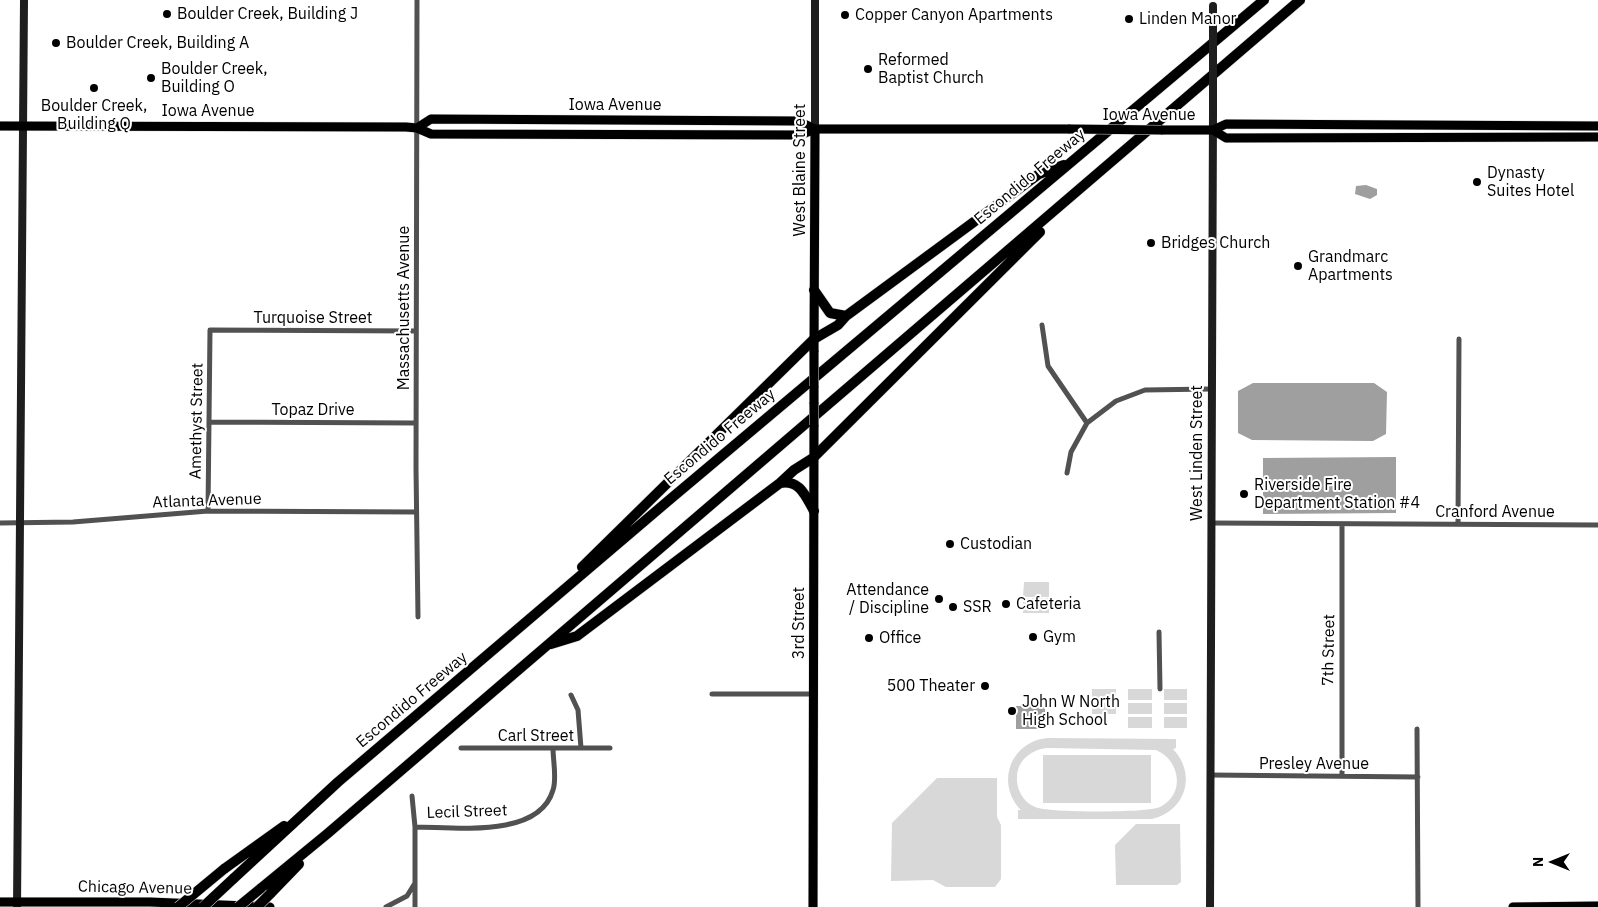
<!DOCTYPE html>
<html>
<head>
<meta charset="utf-8">
<style>
  body { margin:0 }
  #map { position:relative; width:1598px; height:907px; overflow:hidden; background:#fff; font-family:"IBM Plex Sans",sans-serif }
  canvas { display:block }
  .north { position:absolute; left:1528px; top:837px; width:50px; height:50px; -webkit-text-stroke:4px #fff; paint-order:stroke; rotate:270deg; font-size:14px; font-weight:700; line-height:20px; text-align:center; color:#000 }
  .north::after { content:''; display:block; margin:auto; width:18px; height:22px; background:#000; clip-path:polygon(50% 0,100% 100%,50% 72%,0 100%) }
</style>
</head>
<body>
<div id="map">
<canvas width="1598" height="907"></canvas>
<div class="north">N</div>
</div>
<script>
const c = document.querySelector('canvas').getContext('2d');
c.lineJoin = 'round';
function fill(path, color) { c.fillStyle = color; c.fill(path, 'evenodd'); }
function trace(path, color, width, dash) { c.strokeStyle = color; c.lineWidth = width; c.lineCap = dash ? 'butt' : 'round'; c.setLineDash(dash || []); c.stroke(path); }
function label(font, color, halo, rows, align = 'center') {
  c.font = font + ' "IBM Plex Sans",sans-serif'; c.lineWidth = 4; c.setLineDash([]); c.textBaseline = 'middle'; c.strokeStyle = halo; c.fillStyle = color; for (const [text, x, y, turn = 0] of rows) {
    c.save(); c.translate(x, y); c.rotate((+turn || 0) * Math.PI / 180); c.textAlign = isNaN(turn) ? turn : align; if (halo) c.strokeText(text, 0, 0); c.fillText(text, 0, 0); c.restore();
  }
}
fill(new Path2D(`
  M 1024,582 L 1049,582 L 1049,597 L 1023,597 Z
  M 1023,598 L 1049,598 L 1049,613 L 1023,613 Z
  M 1092,689 L 1116,689 L 1116,699 L 1092,699 Z
  M 1128,689 L 1152,689 L 1152,700 L 1128,700 Z
  M 1187,689 L 1187,700 L 1164,700 L 1164,689 Z
  M 1092,703 L 1116,703 L 1116,714 L 1092,714 Z
  M 1128,703 L 1152,703 L 1152,714 L 1128,714 Z
  M 1164,703 L 1187,703 L 1187,714 L 1164,714 Z
  M 1128,717 L 1152,717 L 1152,728 L 1128,728 Z
  M 1164,717 L 1187,717 L 1187,728 L 1164,728 Z
  M 1048,738 L 1176,739 L 1176,748 L 1173,749 C 1197,774 1186,811 1152,819 L 1018,819 L 1018,810 L 1021,810 C 995,783 1011,741 1048,738 ZM 1048,748 L 1156,750 C 1180,760 1186,794 1160,807 C 1149,813 1047,813 1035,807 C 1023,802 1016,789 1017,776 C 1018,760 1032,749 1048,748 Z
  M 1043,755 L 1151,755 L 1151,803 L 1043,803 Z
  M 937,778 L 997,778 L 997,817 L 1001,825 L 1001,879 L 995,887 L 946,887 L 933,880 L 891,881 L 892,823 Z
  M 1136,824 L 1180,824 L 1181,882 L 1177,885 L 1116,885 L 1115,845 Z`), '#d8d8d8');
fill(new Path2D(`
  M 1356,186 L 1366,185 L 1377,189 L 1377,195 L 1370,199 L 1355,194 Z
  M 1253,383 L 1374,383 L 1387,392 L 1386,434 L 1373,441 L 1252,440 L 1238,433 L 1238,391 Z
  M 1396,457 L 1396,513 L 1263,514 L 1263,458 Z
  M 1016,706 L 1045,706 L 1045,729 L 1016,729 Z`), '#9f9f9f');
const primary = new Path2D(`
  M 0,126 L 406,127 L 417,128 L 431,134 L 800,135 L 815,129 L 1070,129
  M 417,128 L 431,119 L 798,121 L 815,129
  M 1161,130 L 1213,130 L 1226,124 L 1598,126
  M 1213,130 L 1226,138 L 1598,137
  M 814,352 L 815,129
  M 814,386 L 814,404
  M 0,902 L 150,902 L 270,907
  M 813,907 L 814,425
  M 1513,907 L 1598,906`);
const highway = new Path2D(`
  M 814,290 L 830,313 L 846,316
  M 780,483 C 800,479 806,497 814,511
  M 582,567 L 814,339 L 838,325 L 846,316 L 1039,174 L 1064,165
  M 551,644 L 577,636 L 780,483 L 794,470 L 813,458 L 1040,232
  M 224,869 L 284,826
  M 233,879 L 338,782 L 668,501 L 1264,0
  M 260,889 L 327,834 L 1300,0
  M 270,894 L 299,864`);
trace(primary, '#dbdbdb', 10);
trace(highway, '#dbdbdb', 11);
trace(new Path2D(`
  M 417,0 L 416,468 L 418,617
  M 1042,325 L 1048,366 L 1087,423
  M 209,422 L 416,423
  M 1067,473 L 1071,452 L 1087,423 L 1116,401 L 1145,390 L 1211,389
  M 208,511 L 210,330 L 416,331
  M 0,523 L 73,522 L 208,511 L 416,512
  M 1211,523 L 1598,525
  M 1458,524 L 1459,339
  M 1159,632 L 1160,689
  M 712,694 L 814,694
  M 571,695 L 578,710 L 581,748
  M 1417,729 L 1418,907
  M 461,748 L 610,748
  M 1210,775 L 1418,777
  M 1342,776 L 1342,524
  M 412,796 L 415,827 L 415,907
  M 415,827 C 454,827 539,839 553,790 C 557,779 553,761 553,748
  M 386,907 L 407,896 L 415,883`), '#515151', 5);
trace(new Path2D(`
  M 815,129 L 815,0
  M 17,907 L 24,0
  M 1210,907 L 1213,112`), '#1e1e1e', 8);
trace(primary, '#000', 9);
trace(highway, '#000', 10);
const primaryBridge = new Path2D(`
  M 1070,129 L 1161,130
  M 814,352 L 814,386
  M 814,404 L 814,425`);
const highwayBridge = new Path2D(`
  M 178,907 L 224,869
  M 203,907 L 233,879
  M 238,907 L 260,889
  M 257,907 L 270,894`);
trace(primaryBridge, '#dbdbdb', 10, []);
trace(highwayBridge, '#dbdbdb', 11, []);
trace(new Path2D(`
  M 1213,112 L 1213,6`), '#1e1e1e', 8);
trace(primaryBridge, '#000', 9);
trace(highwayBridge, '#000', 10);
for (const [x, y, r, color] of [
  [167,14,5,"#000"],
  [845,15,5,"#000"],
  [1129,19,5,"#000"],
  [56,43,5,"#000"],
  [868,69,5,"#000"],
  [151,78,5,"#000"],
  [94,88,5,"#000"],
  [1477,182,5,"#000"],
  [1151,243,5,"#000"],
  [1298,266,5,"#000"],
  [1244,494,5,"#000"],
  [950,544,5,"#000"],
  [939,599,5,"#000"],
  [1006,604,5,"#000"],
  [953,607,5,"#000"],
  [1033,637,5,"#000"],
  [869,638,5,"#000"],
  [985,686,5,"#000"],
  [1012,711,5,"#000"]
]) { const dot = new Path2D(); dot.arc(x, y, r, 0, 2 * Math.PI); c.fillStyle = color; c.fill(dot); trace(dot, '#fff', 2); }
label('16px', '#000', '#fff', [
  ["Boulder Creek, Building J",177,14],
  ["Copper Canyon Apartments",855,15],
  ["Linden Manor",1139,19],
  ["Boulder Creek, Building A",66,43],
  ["Reformed",878,60],
  ["Baptist Church",878,78],
  ["Boulder Creek,",161,69],
  ["Building O",161,87],
  ["Boulder Creek,",94,106,"center"],
  ["Building Q",94,124,"center"],
  ["Dynasty",1487,173],
  ["Suites Hotel",1487,191],
  ["Bridges Church",1161,243],
  ["Grandmarc",1308,257],
  ["Apartments",1308,275],
  ["Riverside Fire",1254,485],
  ["Department Station #4",1254,503],
  ["Custodian",960,544],
  ["Attendance",929,590,"right"],
  ["/ Discipline",929,608,"right"],
  ["Cafeteria",1016,604],
  ["SSR",963,607],
  ["Gym",1043,637],
  ["Office",879,638],
  ["500 Theater",975,686,"right"],
  ["John W North",1022,702],
  ["High School",1022,720]
], 'left');
label('16px', '#000', '#fff', [
  ["Iowa Avenue",615,105],
  ["Iowa Avenue",208,111],
  ["Iowa Avenue",1149,115],
  ["West Blaine Street",800,170,-90],
  ["Escondido Freeway",1030,177,-40],
  ["Massachusetts Avenue",404,308,-90],
  ["Turquoise Street",313,318],
  ["Topaz Drive",313,410],
  ["Amethyst Street",197,421,-89],
  ["Escondido Freeway",720,437,-40],
  ["West Linden Street",1197,453,-90],
  ["Atlanta Avenue",207,501,-2],
  ["Cranford Avenue",1495,512],
  ["3rd Street",799,623,-90],
  ["7th Street",1329,650,-89],
  ["Escondido Freeway",412,700,-40],
  ["Carl Street",536,736],
  ["Presley Avenue",1314,764],
  ["Lecil Street",467,812,-2],
  ["Chicago Avenue",135,888,1]
]);
</script>
</body>
</html>
